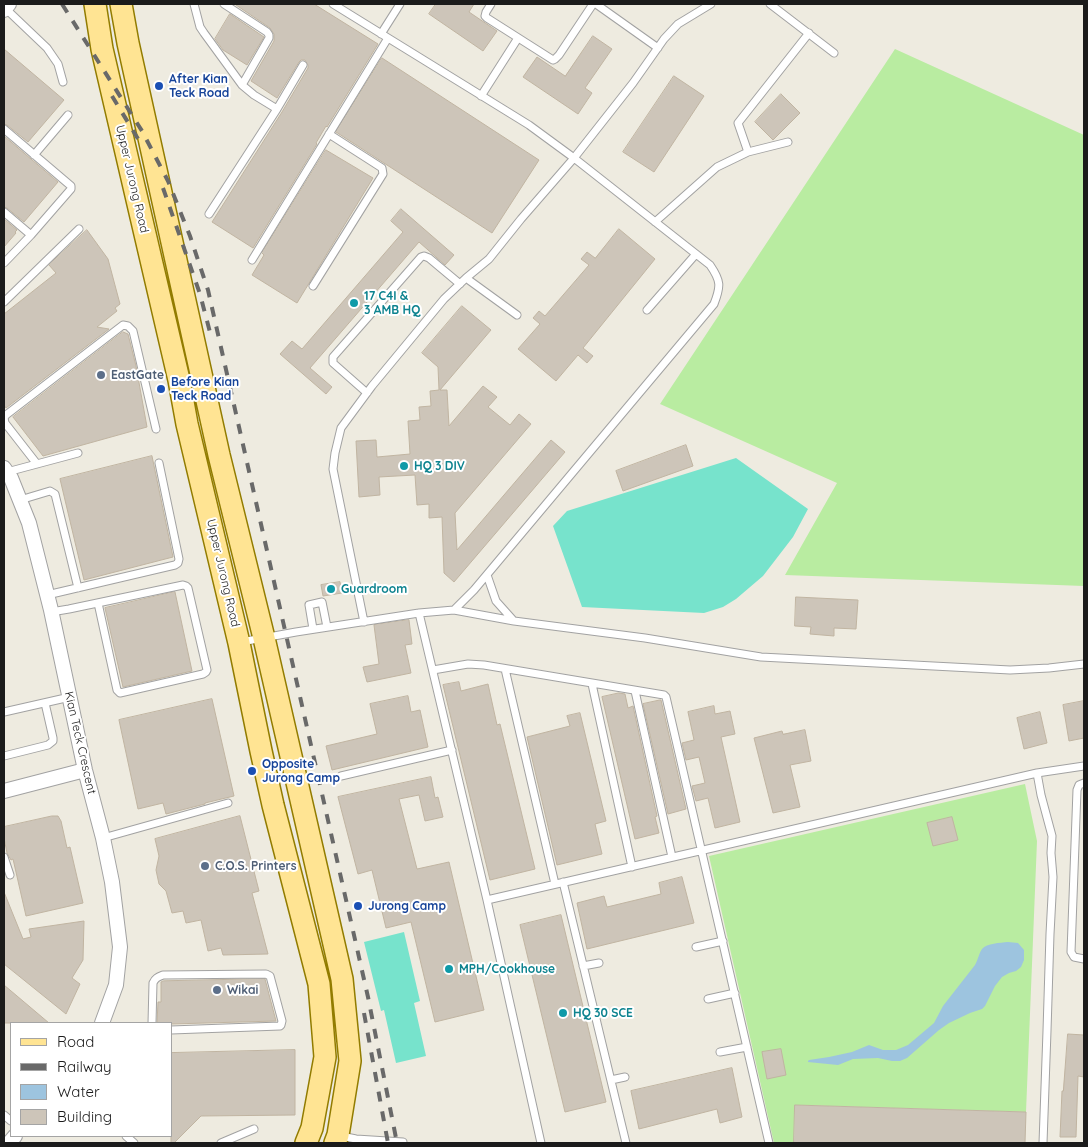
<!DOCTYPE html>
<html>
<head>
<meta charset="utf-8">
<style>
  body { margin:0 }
  #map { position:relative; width:1088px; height:1147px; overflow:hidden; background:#eeebe0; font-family:Quicksand,sans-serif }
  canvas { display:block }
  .frame { position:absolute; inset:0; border:5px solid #1b1b1b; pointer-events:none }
  .legend { position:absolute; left:10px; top:1022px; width:162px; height:115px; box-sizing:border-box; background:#fff; border:1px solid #a4a4a4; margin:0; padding:6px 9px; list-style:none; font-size:15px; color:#1b1b1b }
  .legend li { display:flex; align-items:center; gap:10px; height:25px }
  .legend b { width:25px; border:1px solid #a4a4a4 }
</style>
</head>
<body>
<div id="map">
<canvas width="1088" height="1147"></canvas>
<div class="frame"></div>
<ul class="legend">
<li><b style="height:6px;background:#ffe493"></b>Road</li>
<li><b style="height:6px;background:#696969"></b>Railway</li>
<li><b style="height:14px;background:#9dc4df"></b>Water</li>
<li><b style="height:14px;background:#cdc5b9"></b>Building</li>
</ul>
</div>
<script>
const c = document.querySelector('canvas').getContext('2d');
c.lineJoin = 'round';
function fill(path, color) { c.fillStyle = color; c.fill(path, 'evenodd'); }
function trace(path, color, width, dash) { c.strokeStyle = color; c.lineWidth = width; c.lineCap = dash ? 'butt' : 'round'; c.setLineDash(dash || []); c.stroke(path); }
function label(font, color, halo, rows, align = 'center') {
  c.font = font + ' Quicksand,sans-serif'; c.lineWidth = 4; c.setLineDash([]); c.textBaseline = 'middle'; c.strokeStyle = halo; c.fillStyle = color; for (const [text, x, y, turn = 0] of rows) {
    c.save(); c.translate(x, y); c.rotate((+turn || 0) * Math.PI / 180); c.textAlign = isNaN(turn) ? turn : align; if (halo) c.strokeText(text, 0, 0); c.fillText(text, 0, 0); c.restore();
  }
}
fill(new Path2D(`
  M 895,49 L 1084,135 L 1084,586 L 785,575 L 837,483 L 660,404 Z
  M 1025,784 L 1037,841 L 1026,1112 L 795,1105 L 794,1143 L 774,1143 L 709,856 Z`), '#b9eca1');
fill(new Path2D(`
  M 736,458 L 808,509 L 793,537 L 763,576 L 736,599 L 723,607 L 704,613 L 582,607 L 553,526 L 567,511 Z
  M 404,932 L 420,1001 L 414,1003 L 426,1056 L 396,1063 L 384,1010 L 381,1011 L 364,942 Z`), '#77e3cc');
fill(new Path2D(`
  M 1008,942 L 1018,943 L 1024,950 L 1024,960 L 1021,967 L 1016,971 L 1009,973 L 1002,977 L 995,986 L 985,1006 L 982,1009 L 970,1013 L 949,1023 L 939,1030 L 907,1058 L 900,1061 L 892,1061 L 878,1058 L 853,1059 L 838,1065 L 808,1062 L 808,1061 L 809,1060 L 829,1057 L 852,1052 L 869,1045 L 883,1050 L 896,1050 L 908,1045 L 934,1023 L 943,1006 L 975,965 C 978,960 979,953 982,949 C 987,943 1000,943 1008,942 Z`), '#9dc4df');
const building = new Path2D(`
  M 236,4 L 314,4 L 378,44 L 327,127 L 326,126 L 316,143 L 317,144 L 253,248 L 212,222 L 282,112 L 308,68 L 308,65 L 305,60 L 301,60 L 299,62 L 277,98 L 251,81 L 274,41 L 274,34 L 270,28 L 236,5 Z
  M 436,4 L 474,4 L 469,12 L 497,31 L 483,51 L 429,14 Z
  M 230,14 L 264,37 L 247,65 L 223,50 L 215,39 Z
  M 593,36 L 612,49 L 585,88 L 592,93 L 578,114 L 523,77 L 537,57 L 565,76 Z
  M 4,49 L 64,100 L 28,142 L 7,125 L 4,124 Z
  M 382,58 L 539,160 L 492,233 L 336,132 Z
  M 674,76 L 704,96 L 654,172 L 623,152 Z
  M 781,94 L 800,113 L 773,140 L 755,122 Z
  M 4,136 L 58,182 L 24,222 L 7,208 L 4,207 Z
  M 326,150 L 373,178 L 297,303 L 252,275 L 264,255 L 262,253 Z
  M 401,209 L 454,255 L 445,265 L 419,242 L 310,368 L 332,387 L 326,394 L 280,354 L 292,341 L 302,349 L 403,232 L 391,221 Z
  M 4,219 L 17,230 L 15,232 L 16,233 L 4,247 Z
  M 619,229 L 655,259 L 583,348 L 593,356 L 587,363 L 578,355 L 556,381 L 518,349 L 540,324 L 533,318 L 539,311 L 545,316 L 589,265 L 581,259 L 587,252 L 595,258 Z
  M 87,230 L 108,259 L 120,304 L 115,308 L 117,311 L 97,327 L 109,329 L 6,408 L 4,405 L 4,314 L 56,273 L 49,265 Z
  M 462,306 L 491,330 L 440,390 L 447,390 L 449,426 L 483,386 L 497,397 L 488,407 L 510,425 L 519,414 L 531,424 L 455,513 L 457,550 L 551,440 L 565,452 L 454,582 L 444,573 L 442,517 L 429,518 L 429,504 L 417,505 L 415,475 L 379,477 L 380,495 L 359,497 L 356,441 L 376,440 L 377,457 L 410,454 L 408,421 L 420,420 L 419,407 L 431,406 L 430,391 L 439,390 L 438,367 L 422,353 Z
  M 123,332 L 128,334 L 136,366 L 147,427 L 43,456 L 13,417 Z
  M 686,445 L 693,466 L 623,491 L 616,471 Z
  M 152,456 L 173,557 L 84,580 L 60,479 Z
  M 340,582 L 342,593 L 323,596 L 321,585 Z
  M 175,592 L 192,671 L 123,687 L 105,608 Z
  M 796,597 L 858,600 L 856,629 L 834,628 L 834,636 L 810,634 L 811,627 L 795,626 Z
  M 409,620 L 412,644 L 405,645 L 411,673 L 367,682 L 363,667 L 379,664 L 374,625 Z
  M 459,682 L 461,691 L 488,684 L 497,725 L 500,724 L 535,869 L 490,880 L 443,685 Z
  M 619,693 L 625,694 L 628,708 L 633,706 L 657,816 L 655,817 L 659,833 L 635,839 L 602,697 Z
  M 408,696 L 411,712 L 420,710 L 428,747 L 332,770 L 326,746 L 377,734 L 370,704 Z
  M 212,699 L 234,796 L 205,803 L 205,804 L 166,814 L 163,803 L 138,809 L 119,720 Z
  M 660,700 L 661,700 L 686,809 L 668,814 L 643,704 Z
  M 1084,701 L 1084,738 L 1069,741 L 1063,705 Z
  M 714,706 L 715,714 L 730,711 L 735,734 L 721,737 L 740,822 L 715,828 L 708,798 L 696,801 L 692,786 L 705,783 L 699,757 L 686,760 L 682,743 L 694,740 L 688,712 Z
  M 1040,712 L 1047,743 L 1024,749 L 1017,718 Z
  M 580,713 L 606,821 L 595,824 L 602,854 L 557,865 L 527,737 L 570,726 L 567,716 Z
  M 805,730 L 811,761 L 790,765 L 800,807 L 773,813 L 754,738 L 782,731 L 783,734 Z
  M 431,777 L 435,798 L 438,797 L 443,817 L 425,821 L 419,795 L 399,799 L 417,869 L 449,862 L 484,1010 L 435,1022 L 411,922 L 386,928 L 372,870 L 358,874 L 338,797 Z
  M 52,816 L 58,816 L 61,821 L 67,848 L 70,847 L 83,903 L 26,916 L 13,859 L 11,860 L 7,853 L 4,838 L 4,827 Z
  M 240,816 L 259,891 L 252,893 L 268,954 L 223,955 L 221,948 L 208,951 L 201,920 L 186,923 L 183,911 L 172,913 L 166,891 L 159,884 L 156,870 L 159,856 L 155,839 Z
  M 952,817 L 958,840 L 933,846 L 927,823 Z
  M 682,877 L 694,923 L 587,949 L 577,903 L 604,896 L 607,907 L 661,894 L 659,883 Z
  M 4,892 L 23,939 L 31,937 L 29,929 L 84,921 L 83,960 L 72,978 L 80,984 L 66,1014 L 4,964 Z
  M 561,915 L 606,1102 L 565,1112 L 520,925 Z
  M 265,979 L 276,1021 L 171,1024 L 157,1023 L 158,1002 L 161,1002 L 161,982 L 163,981 Z
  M 4,985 L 49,1023 L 4,1023 Z
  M 1068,1034 L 1084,1035 L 1084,1077 L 1078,1076 L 1076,1137 L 1060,1137 L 1062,1091 L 1063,1091 Z
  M 781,1049 L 786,1075 L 767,1079 L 762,1052 Z
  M 295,1050 L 295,1115 L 201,1116 L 174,1143 L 171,1143 L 171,1053 Z
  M 732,1068 L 742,1117 L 720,1123 L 717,1109 L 639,1129 L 631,1091 Z
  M 795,1105 L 1026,1112 L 1025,1143 L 794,1143 Z`);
fill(building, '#cdc5b9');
trace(building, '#c0b4a1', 1);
const lane = new Path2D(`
  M 194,4 L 200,27 L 204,33 L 242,85 L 254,95 L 277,109
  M 224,4 L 267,32 L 269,35 L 269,38 L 242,85
  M 333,4 L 529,125 L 574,158 L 710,265 C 721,281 721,286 714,304 L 474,590 L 454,610
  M 491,4 L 486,12 L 485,16 L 487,18 L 553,60 L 555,59 L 559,55 L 593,4
  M 596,4 L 658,48
  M 770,4 L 834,53
  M 5,8 L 47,48 L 58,64 L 63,82
  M 381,34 L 400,4
  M 481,96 L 518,38
  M 4,129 L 71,186 L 71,189 L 31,235 L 4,263
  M 748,152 L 738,123 L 809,33
  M 34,155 L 68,115
  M 4,212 L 31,235
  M 209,214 L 277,109 L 303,65
  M 655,222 L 717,167 L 748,152 L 788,142
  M 252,260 L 388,38
  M 466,278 L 517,315
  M 313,286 L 383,174 L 382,168 L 329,134
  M 4,302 L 79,229
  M 647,310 L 696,254
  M 367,393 L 333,363 L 333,357 L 421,257 L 424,256 L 429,258 L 460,284
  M 37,464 L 5,423 L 4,418 L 6,415 L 123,325 L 128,326 L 133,331 L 156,429
  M 7,472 L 78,453
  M 20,500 L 50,491 L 55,494 L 78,588
  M 487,575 L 496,601 L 513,620
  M 47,595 L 175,565 L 178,563 L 179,559 L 159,463
  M 51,612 L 69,609 L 183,585 L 186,586 L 188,588 L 207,670 L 206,672 L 203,674 L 120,693 L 117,690 L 98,603
  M 419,613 L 487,900 L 541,1143
  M 364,622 L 333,469 L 335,453 L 341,428 L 372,386 L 444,299 L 466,278 L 489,259 L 521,219 L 574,158 L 633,83 L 664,39 L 678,24 L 711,4
  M 313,629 L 309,605 L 322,602 L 327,627
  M 241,642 L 296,632 L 419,613 L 454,610 L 514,621 L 645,638 L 761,657 L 1010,670 L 1049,668 L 1084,664
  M 505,669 L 555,884
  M 433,670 L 468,664 L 484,665 L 664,695 L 666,697 L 769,1143
  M 592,684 L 632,867
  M 635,691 L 672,857
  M 4,712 L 70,697
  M 4,756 L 48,745 L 53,741 L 53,738 L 45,703
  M 1037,773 L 1041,795 L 1052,836 L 1051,853 L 1053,877 L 1050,934 L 1047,1031 L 1043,1143
  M 341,776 L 452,750
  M 1084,783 L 1079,785 L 1077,790 L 1071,952 L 1074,957 L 1084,959
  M 103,838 L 228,803
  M 4,857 L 10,875
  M 563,882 L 626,1143
  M 487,900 L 1037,773 L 1084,766
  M 696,947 L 723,941
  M 583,966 L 599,963
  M 708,999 L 735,993
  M 152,1023 L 153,983 C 155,978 158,977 163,975 L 266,974 L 270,976 L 282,1021 L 281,1025 L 280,1026 L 171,1030
  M 720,1052 L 747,1047
  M 611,1080 L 625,1077
  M 4,1115 L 11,1121
  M 126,1136 L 134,1143
  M 341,1136 L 356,1139 L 403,1142
  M 221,1143 L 254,1129`);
const street = new Path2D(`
  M 4,10 L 9,4
  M 4,468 L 11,478 L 29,523 L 51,610 L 85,770 L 103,838 L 112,882 L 120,947 L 116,985 L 102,1023
  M 4,791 L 85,770
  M 9,1143 L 15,1136`);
const primary = new Path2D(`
  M 95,4 L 102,49 L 179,380 L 187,424 L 239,643 L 261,751 L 273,805 L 319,984 L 325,1057 L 312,1128 L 306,1143
  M 121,4 L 128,43 L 219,455 L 264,638 L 342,979 L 350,1061 L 338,1135 L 335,1143`);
trace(lane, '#a2a2a2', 9);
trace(street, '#a2a2a2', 16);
trace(primary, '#927c00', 24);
trace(lane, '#fff', 7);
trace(street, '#fff', 14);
trace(primary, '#ffe493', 21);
trace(new Path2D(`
  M 62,4 L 142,131 L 168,181 L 190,236 L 208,290 L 368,997 L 397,1143
  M 112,96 L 143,147
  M 163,188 L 200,294 L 212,340
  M 364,1013 L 388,1143`), '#696969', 4, [10, 10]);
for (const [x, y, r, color] of [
  [159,86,5,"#1a4fb4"],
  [354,303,5,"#0f9aa8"],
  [101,375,5,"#5c6f8a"],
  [161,389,5,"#1a4fb4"],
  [404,466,5,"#0f9aa8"],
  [331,589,5,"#0f9aa8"],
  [252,771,5,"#1a4fb4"],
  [205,866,5,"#5c6f8a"],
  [358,906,5,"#1a4fb4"],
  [449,969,5,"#0f9aa8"],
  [217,990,5,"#5c6f8a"],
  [563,1013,5,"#0f9aa8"]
]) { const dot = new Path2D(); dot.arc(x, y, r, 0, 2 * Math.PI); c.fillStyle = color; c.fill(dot); trace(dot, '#fff', 2); }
label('bold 12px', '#164399', '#fff', [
  ["After Kian",169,79],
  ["Teck Road",169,93],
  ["Before Kian",171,382],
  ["Teck Road",171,396],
  ["Opposite",262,764],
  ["Jurong Camp",262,778],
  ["Jurong Camp",368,906]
], 'left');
label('12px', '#1b1b1b', '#fff', [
  ["Upper Jurong Road",132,179,77],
  ["Upper Jurong Road",223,573,77],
  ["Kian Teck Crescent",80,743,77]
]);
label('bold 12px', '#0d838f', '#fff', [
  ["17 C4I &",364,296],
  ["3 AMB HQ",364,310],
  ["HQ 3 DIV",414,466],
  ["Guardroom",341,589],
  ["MPH/Cookhouse",459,969],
  ["HQ 30 SCE",573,1013]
], 'left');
label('bold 12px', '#4e5e75', '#fff', [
  ["EastGate",111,375],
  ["C.O.S. Printers",215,866],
  ["Wikai",227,990]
], 'left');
</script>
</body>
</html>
